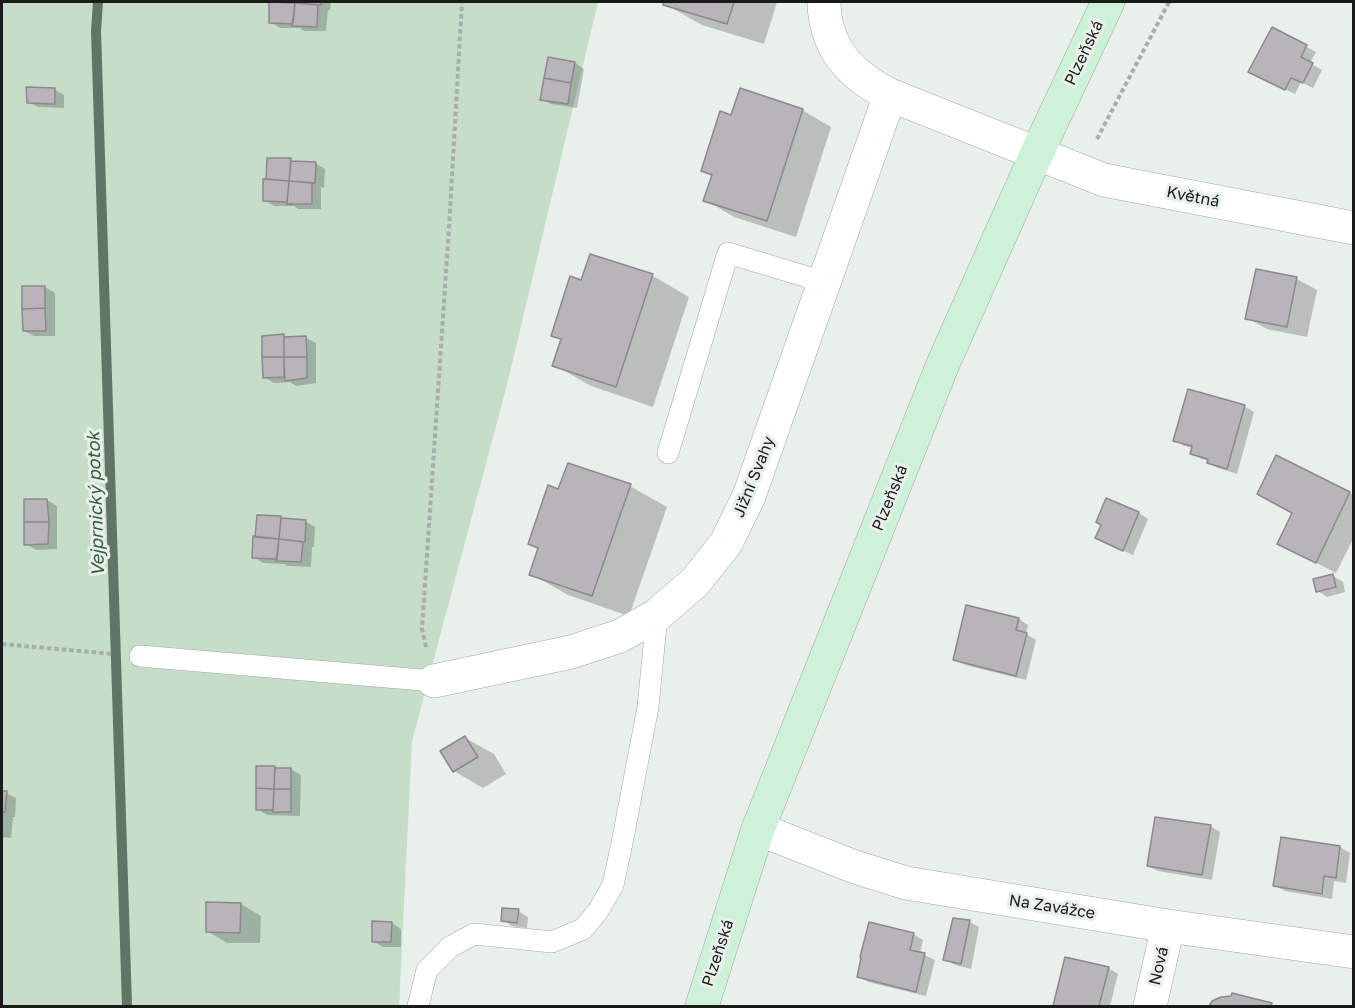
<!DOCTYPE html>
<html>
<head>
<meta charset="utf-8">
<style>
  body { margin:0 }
  #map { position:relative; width:1355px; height:1008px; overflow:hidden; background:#e9efea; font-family:"Golos Text",sans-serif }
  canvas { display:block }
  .frame { position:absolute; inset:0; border:3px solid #191b19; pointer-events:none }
</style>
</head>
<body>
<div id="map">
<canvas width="1355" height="1008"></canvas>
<div class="frame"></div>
</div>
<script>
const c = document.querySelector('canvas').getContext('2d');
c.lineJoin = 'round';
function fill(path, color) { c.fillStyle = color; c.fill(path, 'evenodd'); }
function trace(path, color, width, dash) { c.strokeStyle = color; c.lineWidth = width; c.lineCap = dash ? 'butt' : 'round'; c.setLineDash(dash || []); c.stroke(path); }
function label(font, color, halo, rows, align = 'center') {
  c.font = font + ' "Golos Text",sans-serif'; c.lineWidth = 6; c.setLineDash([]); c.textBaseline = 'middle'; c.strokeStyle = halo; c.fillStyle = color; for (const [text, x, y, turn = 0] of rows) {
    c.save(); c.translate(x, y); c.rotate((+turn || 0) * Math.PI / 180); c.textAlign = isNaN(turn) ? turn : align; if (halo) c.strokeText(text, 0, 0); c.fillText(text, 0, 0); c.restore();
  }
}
fill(new Path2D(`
  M 2,2 L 598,2 L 507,385 L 412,741 L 399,1006 L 2,1006 Z`), '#c6ddca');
fill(new Path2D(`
  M 274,2 L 331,2 L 330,10 L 328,10 L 326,31 L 304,31 L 300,28 L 280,28 L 270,22 Z
  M 666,2 L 777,2 L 764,44 L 702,25 L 665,4 Z
  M 1272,29 L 1316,52 L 1310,63 L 1322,70 L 1313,88 L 1301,82 L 1295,94 L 1260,77 Z
  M 575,63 L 584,69 L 577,108 L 551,104 L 542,99 Z
  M 54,89 L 64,95 L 64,108 L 38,107 L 28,102 Z
  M 802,110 L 831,127 L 796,237 L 734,217 L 705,200 L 713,176 L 703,171 L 732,117 Z
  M 268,159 L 290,160 L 294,162 L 315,163 L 325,169 L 324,188 L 321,187 L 321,209 L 298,209 L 294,206 L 274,206 L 264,200 L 267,181 Z
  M 591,255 L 653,276 L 689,297 L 653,407 L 591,386 L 554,365 L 562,341 L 552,335 L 582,282 Z
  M 1297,279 L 1317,290 L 1307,337 L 1267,329 L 1247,318 Z
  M 45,287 L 55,293 L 55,336 L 34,336 L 24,331 Z
  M 284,336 L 288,338 L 306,338 L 316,343 L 316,383 L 296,386 L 290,382 L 274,383 L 264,377 Z
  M 1244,406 L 1254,412 L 1237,474 L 1218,468 L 1208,463 L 1209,461 L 1201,459 L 1192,453 L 1193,448 L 1184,446 L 1175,440 Z
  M 630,486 L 667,507 L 629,616 L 568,595 L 531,574 L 539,549 L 529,544 L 559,491 Z
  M 1349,493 L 1354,495 L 1354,537 L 1336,573 L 1299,554 L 1294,513 Z
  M 47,500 L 57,506 L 57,549 L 36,550 L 26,544 Z
  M 1107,500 L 1139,513 L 1148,519 L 1133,555 L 1107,543 L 1103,525 Z
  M 281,517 L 285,520 L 305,521 L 315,527 L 314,547 L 312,547 L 311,567 L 288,566 L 284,564 L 263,563 L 254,557 Z
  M 1333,576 L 1343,582 L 1345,592 L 1327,597 L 1318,591 Z
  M 1019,619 L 1028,625 L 1026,634 L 1036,640 L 1026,680 L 965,665 L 955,660 Z
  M 465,738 L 494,754 L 506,774 L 483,788 L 454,771 Z
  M 274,767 L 278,769 L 291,769 L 301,775 L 300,816 L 267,815 L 257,809 Z
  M 2,792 L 6,793 L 16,798 L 15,817 L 13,817 L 11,838 L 2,837 Z
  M 1210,826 L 1220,832 L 1212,880 L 1158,871 L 1148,866 Z
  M 1282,839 L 1340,847 L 1350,853 L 1346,883 L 1334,881 L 1332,899 L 1285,891 L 1275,886 Z
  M 241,904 L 261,916 L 260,943 L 227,943 L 207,931 Z
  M 518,911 L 528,917 L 527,928 L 512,926 L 503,920 Z
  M 954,920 L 970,922 L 979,927 L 971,969 L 955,965 L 945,959 Z
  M 392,923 L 401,929 L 401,947 L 383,947 L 373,941 Z
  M 913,934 L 923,940 L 920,953 L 935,960 L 926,996 L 868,982 L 859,976 Z
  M 1066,959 L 1108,968 L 1118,974 L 1110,1006 L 1054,1006 Z
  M 1213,1002 L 1271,1005 L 1274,1006 L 1211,1006 Z`), '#0003');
trace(new Path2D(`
  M 98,2 L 96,31 L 127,1006`), '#607565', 10);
const building = new Path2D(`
  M 269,2 L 295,3 L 293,24 L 269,23 Z
  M 295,2 L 321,2 L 321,5 L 295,3 Z
  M 664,2 L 734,2 L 727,24 L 663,5 Z
  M 295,3 L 318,5 L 317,27 L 292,26 Z
  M 1272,27 L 1307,45 L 1301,57 L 1313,63 L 1303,83 L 1291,78 L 1285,90 L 1248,72 Z
  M 548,57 L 575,62 L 571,83 L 544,78 Z
  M 544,78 L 571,83 L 568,104 L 540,100 Z
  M 26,87 L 55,88 L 55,104 L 27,103 Z
  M 740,88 L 803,109 L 767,221 L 703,201 L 712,175 L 701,171 L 720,111 L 731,115 Z
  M 267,158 L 291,158 L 289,181 L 266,179 Z
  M 291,161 L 316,162 L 315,183 L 289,181 Z
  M 263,179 L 289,181 L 287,202 L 263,201 Z
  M 289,181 L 312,183 L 312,204 L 287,204 Z
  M 590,254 L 653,274 L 616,387 L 552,366 L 561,339 L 551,336 L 570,276 L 581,280 Z
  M 1256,269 L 1297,277 L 1287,327 L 1245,319 Z
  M 22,286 L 45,286 L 45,308 L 22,309 Z
  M 45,308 L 46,331 L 23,331 L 22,309 Z
  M 284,334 L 284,357 L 262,357 L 262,336 Z
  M 306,336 L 307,357 L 284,357 L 284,337 Z
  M 262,357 L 284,357 L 284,377 L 263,378 Z
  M 284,357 L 307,357 L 307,378 L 285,381 Z
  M 1188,389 L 1245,405 L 1227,469 L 1207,463 L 1208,459 L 1190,454 L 1192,446 L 1173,441 Z
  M 1276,455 L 1350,492 L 1316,563 L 1277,544 L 1292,513 L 1257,494 Z
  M 568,463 L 631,484 L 592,596 L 529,575 L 538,548 L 528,544 L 548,485 L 558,489 Z
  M 1106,498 L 1139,512 L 1123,551 L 1095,538 L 1101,525 L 1096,522 Z
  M 24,499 L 47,499 L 49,522 L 24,522 Z
  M 257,515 L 281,516 L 279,539 L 255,537 Z
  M 281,518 L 306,520 L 305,542 L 279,539 Z
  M 24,522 L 49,522 L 48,544 L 24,545 Z
  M 253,536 L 279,539 L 277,559 L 252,558 Z
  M 279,539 L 303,542 L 301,562 L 276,561 Z
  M 1333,574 L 1336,587 L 1316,592 L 1313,579 Z
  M 966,605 L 1019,618 L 1016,630 L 1027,633 L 1016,676 L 953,660 Z
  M 465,736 L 478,757 L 453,772 L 440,751 Z
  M 256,766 L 275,766 L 274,789 L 256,788 Z
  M 275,768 L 291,768 L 291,789 L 274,789 Z
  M 256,788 L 274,789 L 273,810 L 256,810 Z
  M 274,789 L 291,789 L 291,812 L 273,812 Z
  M 2,791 L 7,791 L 5,812 L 2,812 Z
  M 1155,817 L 1211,825 L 1202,875 L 1147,866 Z
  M 1281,837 L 1340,846 L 1336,878 L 1324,876 L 1322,894 L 1273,886 Z
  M 206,902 L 241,903 L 240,933 L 206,932 Z
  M 502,908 L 519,909 L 517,923 L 501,921 Z
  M 953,918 L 970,920 L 961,964 L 943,960 Z
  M 372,921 L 392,922 L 391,942 L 372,942 Z
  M 869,922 L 914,933 L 910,950 L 925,953 L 916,992 L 857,977 L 861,958 L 860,957 Z
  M 1065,957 L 1109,967 L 1099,1006 L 1053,1006 Z
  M 1232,993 L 1272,1003 L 1271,1006 L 1209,1006 L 1212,1001 L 1221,997 L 1231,996 Z`);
fill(building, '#b8b4b9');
trace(building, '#8d888d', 1.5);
const lane = new Path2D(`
  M 668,453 L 728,253 L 824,282
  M 140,656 L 434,681
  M 418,1006 L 427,970 L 450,947 L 474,934 L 552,942 L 583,929 L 598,911 L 613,885 L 622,843 L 648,707 L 657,615`);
const street = new Path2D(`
  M 824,2 C 825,48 850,75 890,95 L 1104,180 L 1354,228
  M 434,681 L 571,652 L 620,636 L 657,615 L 695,582 L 726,543 L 749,496 L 890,95
  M 758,829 L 855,867 L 906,883 L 1168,926 L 1354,952
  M 1150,1006 L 1168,926`);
const secondary = new Path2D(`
  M 702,1006 L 758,829 L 943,364 L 1037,153 L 1108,2`);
trace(lane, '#a2a7a3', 22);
trace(street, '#a2a7a3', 34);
trace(secondary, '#a2a7a3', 34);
trace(new Path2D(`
  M 1097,139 L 1169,2
  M 2,644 L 113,654
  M 426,647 L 422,629 L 449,228 L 462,2`), '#a9aeaa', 4, [4.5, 3]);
trace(lane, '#fff', 21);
trace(street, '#fff', 33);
trace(secondary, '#cef2d9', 33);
label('16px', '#191b19', '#e9efea', [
  ["Plzeňská",1084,53,-65],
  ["Květná",1193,197,11],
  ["Jižní Svahy",754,477,-68],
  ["Plzeňská",890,498,-68],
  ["Na Zavážce",1052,907,9],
  ["Plzeňská",718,953,-72],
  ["Nová",1159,966,-77]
]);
label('italic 18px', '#315f3d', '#e9efea', [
  ["Vejprnický potok",96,504,-92]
]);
</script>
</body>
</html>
